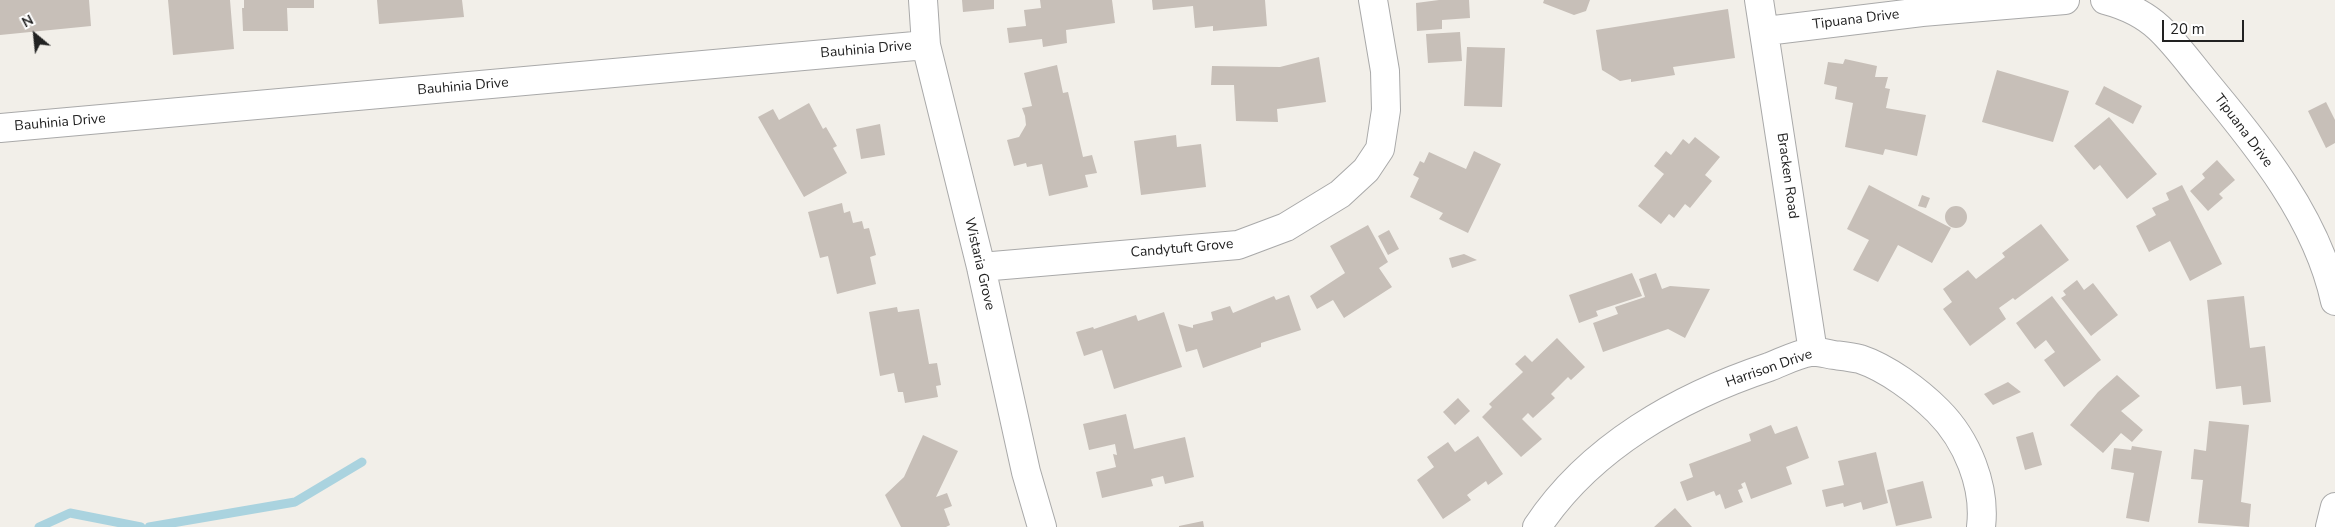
<!DOCTYPE html>
<html>
<head>
<meta charset="utf-8">
<style>
  body { margin:0 }
  #map { position:relative; width:2335px; height:527px; overflow:hidden; background:#f2efe9; font-family:"Nunito Sans",sans-serif }
  canvas { display:block }
  .north { position:absolute; left:10px; top:10px; width:50px; height:50px; -webkit-text-stroke:4px #fff; paint-order:stroke; rotate:332deg; font-size:14px; font-weight:700; line-height:20px; text-align:center; color:#222 }
  .north::after { content:''; display:block; margin:auto; width:18px; height:22px; background:#222; clip-path:polygon(50% 0,100% 100%,50% 72%,0 100%) }
  .scale { position:absolute; left:2162px; top:20px; width:82px; height:22px; box-sizing:border-box; border:2px solid #222; border-top:0; padding-left:6px; font-size:15px; line-height:18px; white-space:nowrap; color:#222; -webkit-text-stroke:4px #fff; paint-order:stroke }
</style>
</head>
<body>
<div id="map">
<canvas width="2335" height="527"></canvas>
<div class="north">N</div>
<div class="scale">20 m</div>
</div>
<script>
const c = document.querySelector('canvas').getContext('2d');
c.lineJoin = 'round';
function trace(path, color, width, dash) { c.strokeStyle = color; c.lineWidth = width; c.lineCap = dash ? 'butt' : 'round'; c.setLineDash(dash || []); c.stroke(path); }
function fill(path, color) { c.fillStyle = color; c.fill(path, 'evenodd'); }
function label(font, color, halo, rows, align = 'center') {
  c.font = font + ' "Nunito Sans",sans-serif'; c.lineWidth = 4; c.setLineDash([]); c.textBaseline = 'middle'; c.strokeStyle = halo; c.fillStyle = color; for (const [text, x, y, turn = 0] of rows) {
    c.save(); c.translate(x, y); c.rotate((+turn || 0) * Math.PI / 180); c.textAlign = isNaN(turn) ? turn : align; if (halo) c.strokeText(text, 0, 0); c.fillText(text, 0, 0); c.restore();
  }
}
trace(new Path2D(`
  M 39,527 L 70,513 L 141,527
  M 149,527 L 295,502 L 362,462`), '#aad3df', 9);
fill(new Path2D(`
  M 0,0 L 89,0 L 91,26 L 0,35 Z
  M 168,0 L 230,0 L 234,49 L 173,55 Z
  M 244,0 L 314,0 L 314,8 L 287,8 L 288,31 L 243,31 L 242,8 L 244,8 Z
  M 377,0 L 462,0 L 464,17 L 379,24 Z
  M 962,0 L 994,0 L 994,9 L 963,12 Z
  M 1040,0 L 1112,0 L 1115,23 L 1066,30 L 1067,43 L 1043,47 L 1042,39 L 1009,43 L 1007,28 L 1026,26 L 1024,10 L 1041,8 Z
  M 1152,0 L 1265,0 L 1267,26 L 1213,31 L 1213,26 L 1195,28 L 1193,6 L 1153,10 Z
  M 1439,0 L 1469,0 L 1470,18 L 1442,20 L 1442,29 L 1417,31 L 1416,3 Z
  M 1544,0 L 1590,0 L 1586,11 L 1574,15 L 1543,3 Z
  M 1728,9 L 1735,58 L 1673,67 L 1675,75 L 1631,82 L 1631,79 L 1620,81 L 1602,70 L 1596,30 Z
  M 1460,32 L 1462,61 L 1428,63 L 1426,34 Z
  M 1467,47 L 1505,48 L 1502,107 L 1464,106 Z
  M 1319,57 L 1326,102 L 1277,109 L 1278,122 L 1236,121 L 1234,85 L 1211,85 L 1212,66 L 1280,67 Z
  M 1845,59 L 1877,66 L 1875,77 L 1888,77 L 1885,88 L 1890,89 L 1886,108 L 1926,115 L 1917,156 L 1885,149 L 1883,155 L 1845,147 L 1853,103 L 1835,99 L 1837,87 L 1824,84 L 1828,62 L 1843,64 Z
  M 1057,65 L 1063,93 L 1068,92 L 1083,157 L 1092,155 L 1097,173 L 1085,175 L 1088,187 L 1049,196 L 1042,164 L 1027,167 L 1026,163 L 1014,166 L 1007,140 L 1019,137 L 1026,125 L 1025,116 L 1022,108 L 1032,106 L 1024,73 Z
  M 1997,70 L 2069,91 L 2053,142 L 1982,122 Z
  M 2104,86 L 2142,106 L 2133,124 L 2095,104 Z
  M 2326,102 L 2335,120 L 2335,143 L 2326,148 L 2308,111 Z
  M 809,103 L 823,129 L 826,127 L 837,146 L 833,148 L 847,173 L 804,197 L 758,117 L 773,109 L 779,120 Z
  M 2109,117 L 2157,174 L 2127,199 L 2100,165 L 2094,170 L 2074,146 Z
  M 880,124 L 885,155 L 861,159 L 856,129 Z
  M 1176,135 L 1177,147 L 1201,144 L 1206,187 L 1141,195 L 1134,141 Z
  M 1695,137 L 1720,157 L 1705,175 L 1712,181 L 1690,208 L 1685,204 L 1674,218 L 1669,214 L 1661,224 L 1638,206 L 1664,174 L 1654,166 L 1666,151 L 1671,155 L 1683,139 L 1689,144 Z
  M 1474,151 L 1501,164 L 1468,233 L 1439,219 L 1443,213 L 1410,197 L 1419,178 L 1413,175 L 1420,161 L 1424,163 L 1429,152 L 1466,169 Z
  M 2217,160 L 2235,180 L 2219,194 L 2223,198 L 2208,211 L 2190,191 L 2205,178 L 2202,174 Z
  M 1869,185 L 1951,228 L 1932,263 L 1898,245 L 1878,282 L 1853,270 L 1869,240 L 1847,229 Z
  M 2182,185 L 2222,264 L 2190,281 L 2170,241 L 2149,252 L 2136,226 L 2156,215 L 2152,208 L 2169,200 L 2166,193 Z
  M 1922,195 L 1930,198 L 1926,208 L 1918,206 Z
  M 842,203 L 844,213 L 850,211 L 853,223 L 862,221 L 864,229 L 869,228 L 876,255 L 870,257 L 876,284 L 837,294 L 828,256 L 820,258 L 808,212 Z
  M1945 217a11 11 0 1 1 22 0a11 11 0 1 1-22 0Z
  M 2041,224 L 2069,260 L 2015,300 L 2013,298 L 1999,308 L 2006,319 L 1970,346 L 1943,309 L 1952,302 L 1943,289 L 1968,270 L 1976,279 L 2005,257 L 2002,253 Z
  M 1368,225 L 1388,262 L 1379,268 L 1392,287 L 1344,318 L 1333,300 L 1317,309 L 1310,296 L 1345,273 L 1330,246 Z
  M 1389,230 L 1399,249 L 1388,255 L 1378,236 Z
  M 1464,254 L 1477,260 L 1452,268 L 1449,258 Z
  M 1632,273 L 1642,296 L 1596,311 L 1598,316 L 1579,323 L 1569,295 Z
  M 1656,273 L 1662,289 L 1670,286 L 1710,289 L 1685,338 L 1668,329 L 1603,352 L 1593,323 L 1618,314 L 1615,307 L 1645,297 L 1639,279 Z
  M 2077,280 L 2084,290 L 2093,283 L 2118,315 L 2091,336 L 2061,298 L 2066,295 L 2063,291 Z
  M 1289,295 L 1301,330 L 1261,343 L 1261,347 L 1203,368 L 1197,349 L 1186,352 L 1178,324 L 1193,328 L 1193,325 L 1213,320 L 1211,312 L 1230,306 L 1233,313 L 1274,296 L 1276,300 Z
  M 2052,296 L 2101,360 L 2064,387 L 2044,360 L 2055,352 L 2046,340 L 2035,349 L 2016,323 Z
  M 2244,296 L 2250,348 L 2265,346 L 2271,402 L 2243,405 L 2241,386 L 2216,389 L 2207,300 Z
  M 897,307 L 898,312 L 919,309 L 929,364 L 937,363 L 941,385 L 936,386 L 938,397 L 905,403 L 903,392 L 898,392 L 894,373 L 880,376 L 869,312 Z
  M 1164,312 L 1182,367 L 1114,389 L 1102,350 L 1084,356 L 1076,332 L 1093,327 L 1094,329 L 1136,315 L 1138,321 Z
  M 1557,338 L 1585,367 L 1571,380 L 1568,377 L 1551,394 L 1555,398 L 1533,418 L 1528,413 L 1522,419 L 1542,439 L 1521,457 L 1482,417 L 1492,407 L 1489,404 L 1523,372 L 1515,364 L 1525,355 L 1532,362 Z
  M 2117,375 L 2140,396 L 2121,411 L 2143,430 L 2132,442 L 2121,433 L 2103,453 L 2070,425 L 2098,392 Z
  M 2008,382 L 2021,392 L 1993,405 L 1984,394 Z
  M 1458,398 L 1470,411 L 1455,425 L 1443,412 Z
  M 1126,414 L 1134,449 L 1185,437 L 1194,477 L 1165,484 L 1163,476 L 1151,479 L 1153,486 L 1102,498 L 1096,472 L 1116,467 L 1113,454 L 1117,455 L 1115,444 L 1089,450 L 1083,424 Z
  M 2209,421 L 2249,425 L 2241,502 L 2251,504 L 2249,527 L 2198,523 L 2203,480 L 2191,479 L 2194,449 L 2206,451 Z
  M 1771,425 L 1775,434 L 1797,426 L 1809,458 L 1786,467 L 1792,484 L 1751,499 L 1745,482 L 1741,484 L 1743,488 L 1738,490 L 1743,502 L 1725,509 L 1720,494 L 1716,496 L 1714,491 L 1687,501 L 1680,482 L 1693,477 L 1689,464 L 1751,441 L 1749,434 Z
  M 2033,432 L 2042,465 L 2025,470 L 2016,437 Z
  M 923,435 L 958,451 L 936,497 L 947,493 L 952,506 L 944,509 L 950,525 L 946,527 L 901,527 L 885,495 L 904,477 Z
  M 1478,436 L 1503,474 L 1488,485 L 1486,481 L 1467,495 L 1471,500 L 1443,519 L 1417,480 L 1434,467 L 1427,457 L 1448,442 L 1455,452 Z
  M 2132,446 L 2162,451 L 2149,522 L 2126,518 L 2134,473 L 2111,469 L 2114,448 L 2131,450 Z
  M 1876,452 L 1888,503 L 1863,510 L 1861,502 L 1844,507 L 1843,503 L 1826,507 L 1822,490 L 1844,485 L 1838,461 Z
  M 1923,481 L 1932,518 L 1896,526 L 1887,490 Z
  M 1675,508 L 1692,527 L 1654,527 Z
  M 1203,521 L 1204,527 L 1179,527 L 1179,526 Z`), '#c7bfb8');
const street = new Path2D(`
  M 923,0 L 926,45 L 981,267 L 1026,472 L 1042,527
  M 1759,0 L 1813,352
  M 2105,0 C 2124,5 2144,14 2159,28 C 2176,44 2191,65 2206,83 C 2259,147 2317,218 2335,301
  M 1766,31 L 1922,12 L 2065,0
  M 0,128 L 926,45
  M 981,267 L 1238,245 L 1286,227 L 1340,194 L 1366,170 L 1380,149 L 1386,110 L 1385,71 L 1373,0
  M 1537,527 C 1590,447 1679,397 1769,367 C 1782,362 1797,354 1811,352 C 1818,351 1827,354 1834,355 C 1842,356 1852,357 1860,359 C 1887,368 1918,391 1938,411 C 1967,440 1986,486 1981,527
  M 2330,527 L 2335,507`);
trace(street, '#a9a9a9', 30);
trace(street, '#fff', 28);
label('14px', '#222', '#fff', [
  ["Tipuana Drive",1856,20,-7],
  ["Bauhinia Drive",866,50,-5],
  ["Bauhinia Drive",463,87,-5],
  ["Bauhinia Drive",60,123,-5],
  ["Tipuana Drive",2243,131,53],
  ["Bracken Road",1787,176,82],
  ["Candytuft Grove",1182,249,-5],
  ["Wistaria Grove",979,264,77],
  ["Harrison Drive",1769,369,-19]
]);
</script>
</body>
</html>
